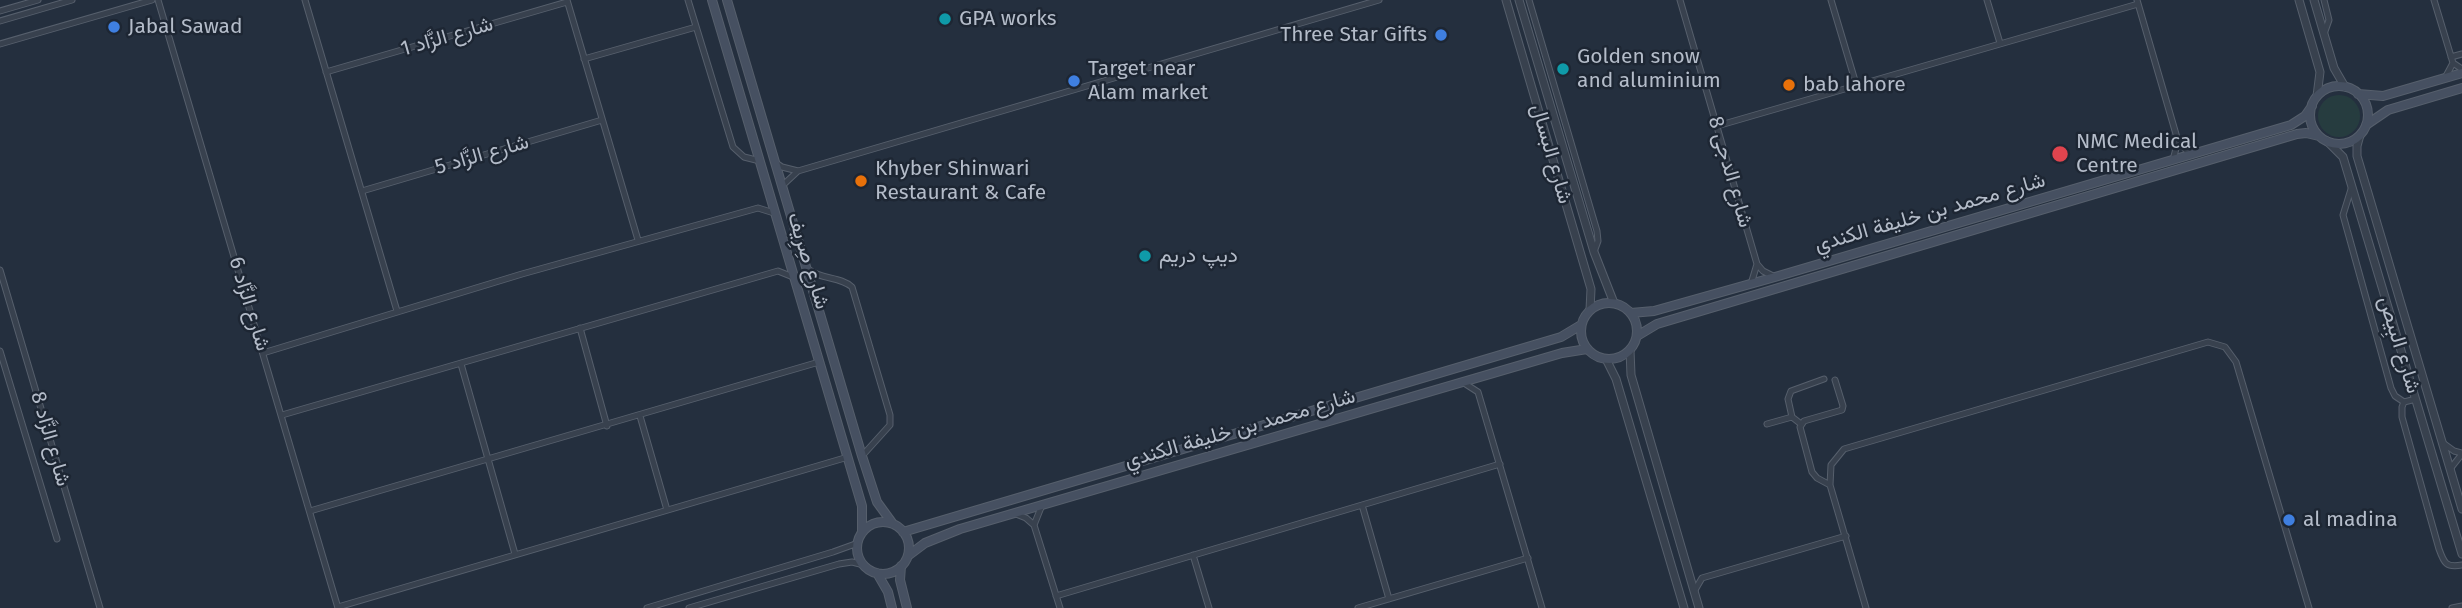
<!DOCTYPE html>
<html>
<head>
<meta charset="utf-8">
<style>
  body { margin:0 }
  canvas { display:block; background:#242f3e }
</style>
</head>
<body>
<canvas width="2462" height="608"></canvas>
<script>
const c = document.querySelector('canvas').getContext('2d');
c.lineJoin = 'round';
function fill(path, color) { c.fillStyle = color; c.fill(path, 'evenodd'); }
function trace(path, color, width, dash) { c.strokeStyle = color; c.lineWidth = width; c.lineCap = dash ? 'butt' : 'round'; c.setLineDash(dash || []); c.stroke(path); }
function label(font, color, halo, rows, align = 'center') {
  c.font = font + ' "Fira Sans",Vazirmatn,sans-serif'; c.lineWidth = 5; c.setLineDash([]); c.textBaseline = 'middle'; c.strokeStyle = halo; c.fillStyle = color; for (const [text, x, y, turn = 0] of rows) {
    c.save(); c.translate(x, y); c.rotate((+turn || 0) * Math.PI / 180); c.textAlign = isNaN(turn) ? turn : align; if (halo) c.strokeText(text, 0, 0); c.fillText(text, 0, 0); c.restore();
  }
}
fill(new Path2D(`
  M2318 116a21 21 0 1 1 42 0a21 21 0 1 1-42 0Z`), '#263c3f');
const minor = new Path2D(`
  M 158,0 L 338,608
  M 305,0 L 397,311
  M 567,0 L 638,240
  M 688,0 L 733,147 L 744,157 L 760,161
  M 1529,0 L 1597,231 L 1598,241 L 1594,252
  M 1680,0 L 1757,264 L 1763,271 L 1775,277
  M 1831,0 L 1856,84
  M 1987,0 L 2000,43
  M 2137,0 L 2178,141 L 2186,150 L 2194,154
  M 2434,0 L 2453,63 L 2445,78
  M 0,11 L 38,0
  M 0,21 L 72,0
  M 2324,34 L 2329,20 L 2324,0
  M 0,44 L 152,0
  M 2451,57 L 2462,54
  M 584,59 L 696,27
  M 2453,63 L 2462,69
  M 326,72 L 567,2
  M 1717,126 L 2138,4
  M 2173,160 L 2178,141
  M 776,163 L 782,167 L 798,171
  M 783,185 L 798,171 L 1379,0
  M 2352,186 L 2343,215 L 2391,388 L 2395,396 L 2404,402 L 2416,399
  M 362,191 L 602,120
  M 808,269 C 821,280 840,276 852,287 L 890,415 L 890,425 L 862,456
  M 0,270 L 100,608
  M 1751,284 L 1757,264
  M 580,328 L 607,426
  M 0,351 L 57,539
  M 263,353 L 522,274 L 758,208 L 774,213
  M 461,364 L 515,554
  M 1464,383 L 1478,392 L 1542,608
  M 2404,402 L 2402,407 L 2402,417 L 2439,549 C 2444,563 2446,568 2462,565
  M 282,415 L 778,271 L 793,277
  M 640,416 L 667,510
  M 1792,417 L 1788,399 L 1791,391 L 1824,379
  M 1767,424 L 1792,417 L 1801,424
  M 2443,443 L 2454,451 L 2462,453
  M 2450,469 L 2462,454
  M 1830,485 L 1817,478 L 1812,472 L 1800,427 L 1804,421 L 1842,410 L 1843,406 L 1835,380
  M 1362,505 L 1389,599
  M 310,511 L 819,362
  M 1016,514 L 1026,518 L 1034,525 L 1060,608
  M 1034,525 L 1042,505
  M 1193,555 L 1209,608
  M 1695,590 L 1702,578 L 1846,536
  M 1056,596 L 1500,464
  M 338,607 L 848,457
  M 647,608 L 833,552 L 858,543
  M 689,608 L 839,564 L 852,562 L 864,565
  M 1358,608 L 1528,558
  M 1866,608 L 1830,485 L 1831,465 L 1844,449 L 2208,342 L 2225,347 L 2236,362 L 2309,608
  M 2452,608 L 2462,606`);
const tertiary = new Path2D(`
  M 1506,0 L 1591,289 L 1590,310
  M 1519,0 L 1594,252 L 1614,303
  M 2299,0 L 2320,72 L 2317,96
  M 2314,0 L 2334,68 L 2345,87
  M 2360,135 L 2357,146 L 2357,156 L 2462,509
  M 2327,141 L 2343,157 L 2462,554
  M 1630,350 L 1631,375 L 1699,608
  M 1606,359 L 1616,379 L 1684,608`);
const secondary = new Path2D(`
  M 712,0 L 862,506 L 862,533
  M 727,0 L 862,456 L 877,502 L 893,524
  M2310 115a29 29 0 1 1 58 0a29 29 0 1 1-58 0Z
  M 2358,94 L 2383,96 L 2462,73
  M 2366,125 L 2388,110 L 2462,88
  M1581 331a28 28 0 1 1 56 0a28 28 0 1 1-56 0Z
  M 1631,313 L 1654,311 L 1775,277 L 2291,125 L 2305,116 L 2312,106
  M 1637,336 L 1657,324 L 2297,134 L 2306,133 L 2319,136
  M857 548a26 26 0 1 1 52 0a26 26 0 1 1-52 0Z
  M 903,532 L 1561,337 L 1581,325
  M 909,555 L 925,543 L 960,529 L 1562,353 L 1587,349
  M 901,566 L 900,580 L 907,608
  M 877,573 L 888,592 L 892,608`);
trace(minor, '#565f6c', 7);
trace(tertiary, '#565f6c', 9);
trace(secondary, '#565f6c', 10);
trace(minor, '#38414e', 5);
trace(tertiary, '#38414e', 7);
trace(secondary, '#465061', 8);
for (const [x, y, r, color] of [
  [945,19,7,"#0f9aa8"],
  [114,27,7,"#3f7fe0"],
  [1441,35,7,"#3f7fe0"],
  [1563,69,7,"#0f9aa8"],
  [1074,81,7,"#3f7fe0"],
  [1789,85,7,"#e8710a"],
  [2060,154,9,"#e0444e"],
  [861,181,7,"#e8710a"],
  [1145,256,7,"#0f9aa8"],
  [2289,520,7,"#3f7fe0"]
]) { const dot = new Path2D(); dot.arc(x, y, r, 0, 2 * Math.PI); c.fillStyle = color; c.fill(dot); trace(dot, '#1d2633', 2.5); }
label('21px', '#b4bcc9', '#1d2633', [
  ["GPA works",959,19],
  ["Jabal Sawad",128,27],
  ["Three Star Gifts",1427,35,"right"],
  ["Golden snow",1577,57],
  ["and aluminium",1577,81],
  ["Target near",1088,69],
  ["Alam market",1088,93],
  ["bab lahore",1803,85],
  ["NMC Medical",2076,142],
  ["Centre",2076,166],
  ["Khyber Shinwari",875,169],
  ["Restaurant & Cafe",875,193],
  ["دیپ دریم",1159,256],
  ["al madina",2303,520]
], 'left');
label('21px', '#b4bcc9', '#1d2633', [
  ["شارع الزَّاد 1",447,37,-16],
  ["شارع البسال",1551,154,74],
  ["شارع الزَّاد 5",482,155,-16],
  ["شارع الدجى 8",1730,172,74],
  ["شارع محمد بن خليفة الكندي",1930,213,-16],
  ["شارع صِرِيف",808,261,73],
  ["شارع الزَّاد 6",249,304,73],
  ["شارع البِيص",2399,345,73],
  ["شارع محمد بن خليفة الكندي",1240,429,-16],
  ["شارع الزَّاد 8",50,439,74]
]);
</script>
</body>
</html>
